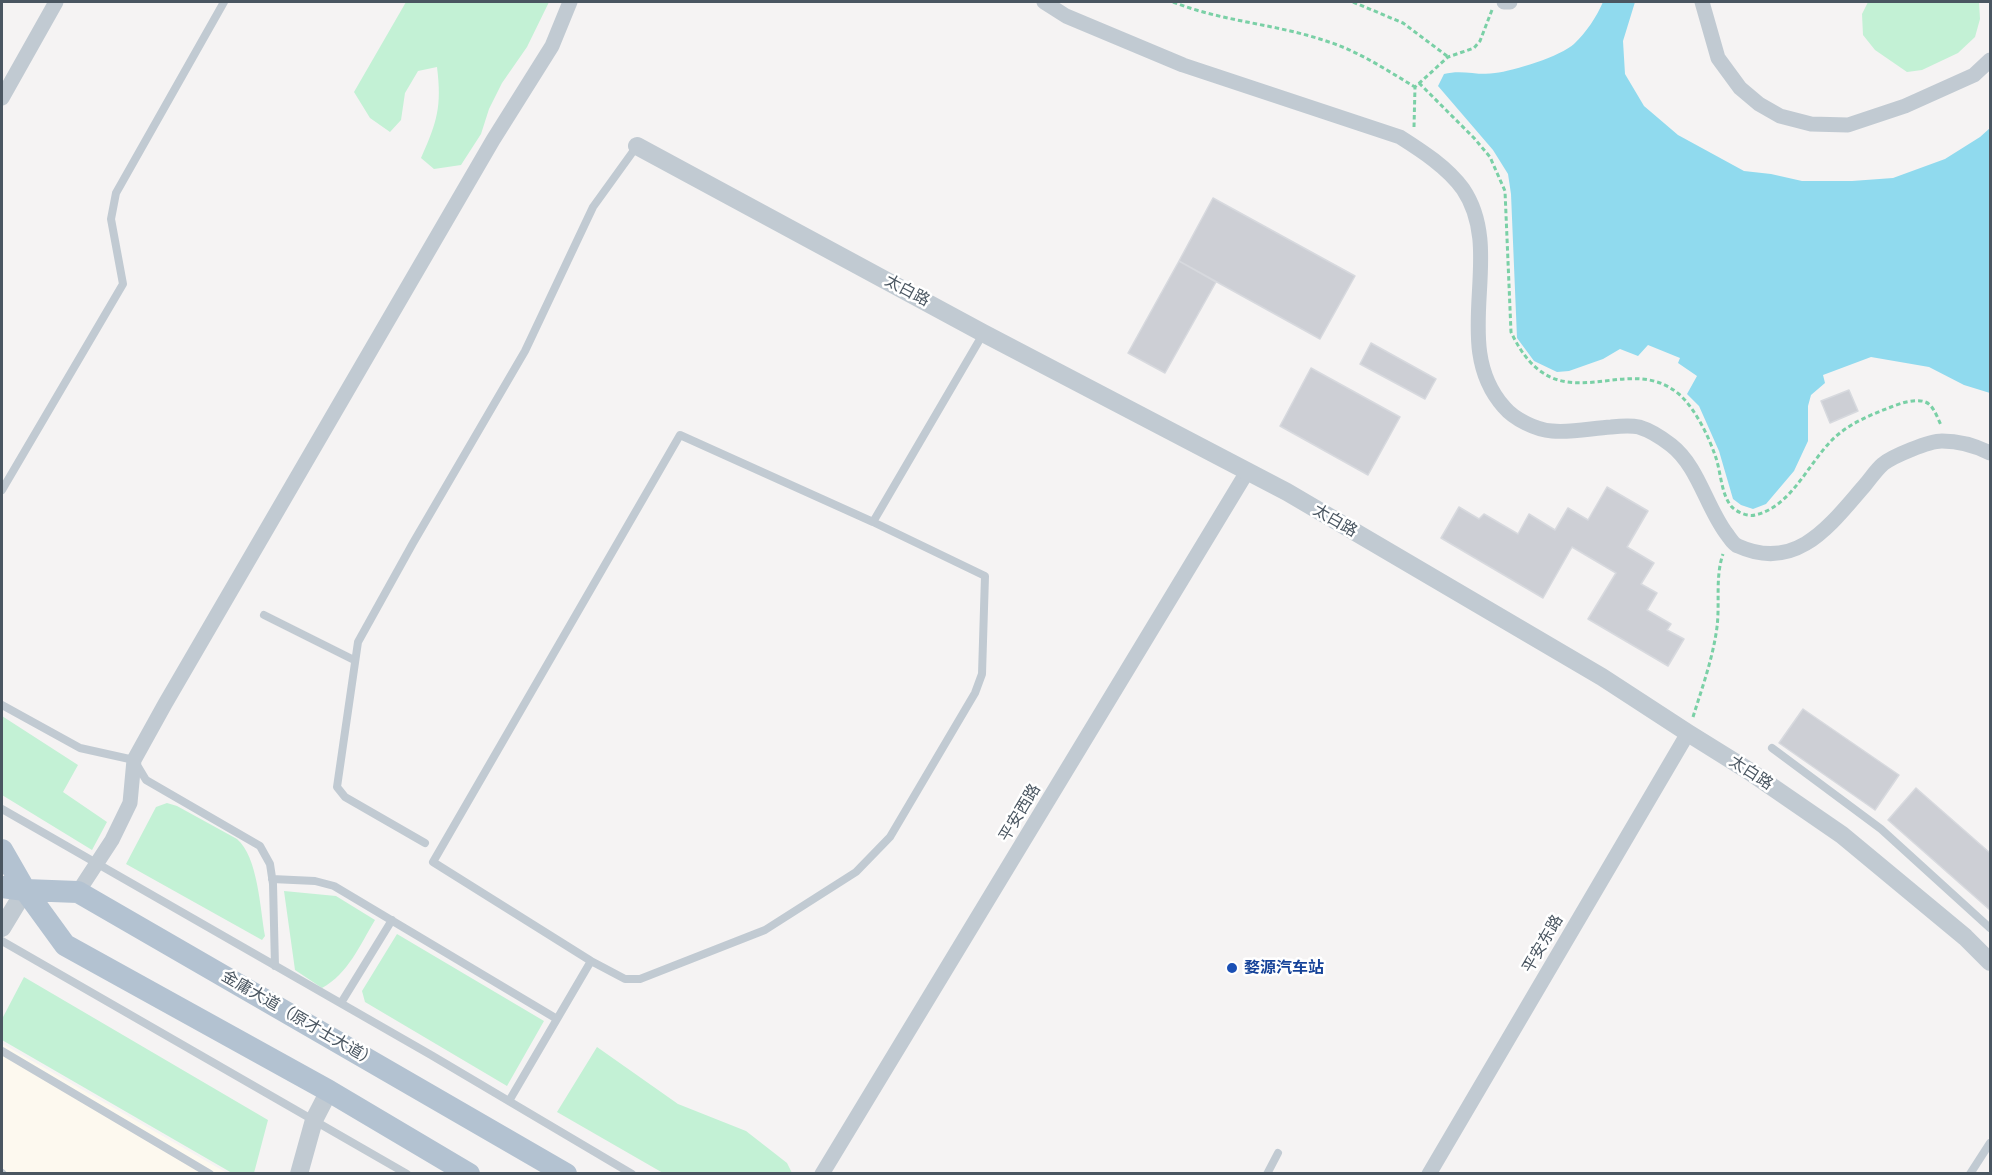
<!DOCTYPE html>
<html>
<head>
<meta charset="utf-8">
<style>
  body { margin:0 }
  #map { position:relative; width:1992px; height:1175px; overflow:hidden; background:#f5f3f3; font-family:"IBM Plex Sans",sans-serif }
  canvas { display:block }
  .frame { position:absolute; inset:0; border:3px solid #4a5661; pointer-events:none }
</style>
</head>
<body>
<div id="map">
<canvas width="1992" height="1175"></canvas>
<div class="frame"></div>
</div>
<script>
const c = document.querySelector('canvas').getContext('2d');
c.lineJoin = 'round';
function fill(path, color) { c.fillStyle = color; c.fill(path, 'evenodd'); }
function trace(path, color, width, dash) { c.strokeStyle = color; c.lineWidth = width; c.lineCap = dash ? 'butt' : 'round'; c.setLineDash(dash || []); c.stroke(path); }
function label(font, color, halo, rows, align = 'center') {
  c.font = font + ' "IBM Plex Sans","Noto Sans SC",sans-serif'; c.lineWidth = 5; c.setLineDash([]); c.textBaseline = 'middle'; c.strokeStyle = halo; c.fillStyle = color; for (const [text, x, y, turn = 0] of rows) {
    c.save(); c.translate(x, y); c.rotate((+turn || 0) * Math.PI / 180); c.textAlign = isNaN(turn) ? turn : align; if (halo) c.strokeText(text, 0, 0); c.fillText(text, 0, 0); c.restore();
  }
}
fill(new Path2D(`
  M 3,1044 L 227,1173 L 2,1174 Z`), '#fdf9ef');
fill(new Path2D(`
  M 406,2 L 549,2 L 527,47 L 502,83 L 489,109 L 481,134 L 461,165 L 434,169 L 421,158 C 437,122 442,107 437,67 L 418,71 L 405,93 L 401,120 L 390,132 L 370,118 L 354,92 Z
  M 1868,2 L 1979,2 L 1980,19 L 1975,37 L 1958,53 L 1922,70 L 1907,72 L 1875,50 L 1863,35 L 1862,14 Z
  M 2,716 L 78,765 L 63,792 L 107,822 L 92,850 L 2,795 Z
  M 167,803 L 177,806 L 237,839 C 258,857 260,908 265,936 L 262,940 L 126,864 L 156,807 Z
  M 284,891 L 336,896 L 375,920 C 360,945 348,974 322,988 L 295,970 Z
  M 397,934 L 544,1021 L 507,1086 L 365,1002 L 362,991 Z
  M 24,977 L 268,1120 L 254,1173 L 232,1173 L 2,1040 L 2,1019 Z
  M 597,1047 L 678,1104 L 746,1131 L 787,1163 L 792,1173 L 663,1173 L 557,1112 Z`), '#c3f1d5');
fill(new Path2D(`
  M 1603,2 L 1635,2 L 1623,41 L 1625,74 L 1644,106 L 1678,135 L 1744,171 L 1771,174 L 1802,181 L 1852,181 L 1893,178 L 1945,159 L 1980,137 L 1990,128 L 1990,393 L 1964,385 L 1929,367 L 1871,357 L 1823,375 L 1825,383 L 1811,395 L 1808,406 L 1808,441 L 1794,471 L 1766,504 L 1753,509 L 1741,505 L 1733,499 L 1719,451 L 1699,406 L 1687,394 L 1697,376 L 1678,363 L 1680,358 L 1648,345 L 1638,356 L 1620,349 L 1603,359 L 1569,371 L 1557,372 L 1534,361 L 1517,338 L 1511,194 L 1508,174 L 1493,150 L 1438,86 L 1444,74 C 1462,69 1478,76 1495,73 C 1514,71 1561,56 1574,44 C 1586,33 1597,16 1603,2 Z`), '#90daee');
const building = new Path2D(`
  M 1213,198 L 1355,276 L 1320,339 L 1179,261 Z
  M 1179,261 L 1216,282 L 1165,373 L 1128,353 Z
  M 1371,343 L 1436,379 L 1425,399 L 1360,364 Z
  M 1311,368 L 1400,417 L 1368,475 L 1280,426 Z
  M 1849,390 L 1858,411 L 1830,423 L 1821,401 Z
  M 1607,487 L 1648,511 L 1627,547 L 1654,563 L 1641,584 L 1657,593 L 1647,610 L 1671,624 L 1667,630 L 1684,639 L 1668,666 L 1588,619 L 1616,573 L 1572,547 L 1543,598 L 1441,538 L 1459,507 L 1479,519 L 1484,514 L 1518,534 L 1529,514 L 1555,530 L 1568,508 L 1588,520 Z
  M 1803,709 L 1899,775 L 1875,810 L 1779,743 Z
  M 1916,788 L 1990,853 L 1990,910 L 1888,820 Z`);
fill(building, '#cdcfd5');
trace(building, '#d7d9de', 1.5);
trace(new Path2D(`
  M 1173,2 C 1223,22 1278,24 1329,42 C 1360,52 1388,71 1415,87
  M 1353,2 L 1403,23 L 1447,56
  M 1419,83 L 1474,138 L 1490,157 L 1505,191 L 1511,332 C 1557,430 1625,347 1680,395 C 1696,410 1709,437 1716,458 C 1721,473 1721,493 1731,506 C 1736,512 1748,517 1755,515 C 1791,507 1808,464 1832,440 C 1848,424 1870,415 1891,407 C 1901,403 1921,396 1930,405 C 1935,410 1938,419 1941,425
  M 1414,127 L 1415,87 L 1448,57 L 1474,48 L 1480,41 L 1492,10
  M 1693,717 C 1702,688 1713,658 1717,627 C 1720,603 1715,577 1723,554`), '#7ad0a6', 3, [4.5, 3]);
trace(new Path2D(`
  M 680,435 L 873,522 L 985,576 L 982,674 L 975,693 L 890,837 L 856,872 L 765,930 L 640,979 L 625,979 L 591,961 L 433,862 Z
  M 2,490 L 123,284 L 111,219 L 116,193 L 224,2
  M 873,522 L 983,334
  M 264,615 L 354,660
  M 2,705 L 80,748 L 134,760 L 146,780 L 260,846 L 270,864 L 273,884 L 275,966
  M 1772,748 L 1881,829 L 1990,928
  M 2,809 L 431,1055 L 632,1174
  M 425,843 L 345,797 L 337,787 L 358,642 L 413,543 L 525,351 L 593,207 L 637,146
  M 272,879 L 315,881 L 334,886 L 557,1019
  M 2,941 L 407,1174
  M 341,1003 L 392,920
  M 2,1051 L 210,1174
  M 509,1101 L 591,961
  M 2,1173 L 3,1174
  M 1267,1174 L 1278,1153
  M 1970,1174 L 1990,1143`), '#c1cad2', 8);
trace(new Path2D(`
  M 1044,2 L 1066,16 L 1183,65 L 1400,137 C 1422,151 1447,167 1463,189 C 1507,254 1448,344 1504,407 C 1514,419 1536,430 1552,431 C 1571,433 1593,428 1611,427 C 1620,426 1630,425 1639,427 C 1649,430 1662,438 1671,445 C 1698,466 1706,506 1726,533 C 1730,538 1733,544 1738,546 C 1797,573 1831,524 1865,485 C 1871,478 1876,470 1883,464 C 1893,456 1929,441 1942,441 C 1958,441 1976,446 1990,453
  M 1504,2 L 1510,2
  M 1702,2 L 1718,58 L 1740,88 L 1759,104 L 1780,116 L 1811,124 L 1848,125 L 1905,106 L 1974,75 L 1990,60
  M 2,98 L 56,2
  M 78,892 L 112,840 L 130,803 L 134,760 L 165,704 L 493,140 L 552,46 L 570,2
  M 822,1174 L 1247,472
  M 1429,1174 L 1688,733`), '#c1cad2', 15);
trace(new Path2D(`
  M 637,146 L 983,333 L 1287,492 L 1602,677 L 1688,733 L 1749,771 L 1842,835 L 1965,937 L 1990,962
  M 2,928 L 25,890
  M 299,1174 L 314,1120 L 329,1091`), '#c1cad2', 18);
trace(new Path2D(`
  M 2,850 L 25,890 L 78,892 L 566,1174
  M 2,887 L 25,890 L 65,945 L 329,1091 L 469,1174`), '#b3c2d1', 22);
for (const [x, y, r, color] of [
  [1232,968,6,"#1a4fb4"]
]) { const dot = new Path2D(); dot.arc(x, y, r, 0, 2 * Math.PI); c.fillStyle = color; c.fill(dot); trace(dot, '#fff', 2); }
label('16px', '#4a5661', '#fff', [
  ["太白路",907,291,28],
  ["太白路",1335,521,30],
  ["太白路",1751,773,33],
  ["平安西路",1020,813,-59],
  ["平安东路",1543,944,-60],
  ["金庸大道（原才士大道）",299,1019,30]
]);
label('bold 16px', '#164399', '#fff', [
  ["婺源汽车站",1244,968]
], 'left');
</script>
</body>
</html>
